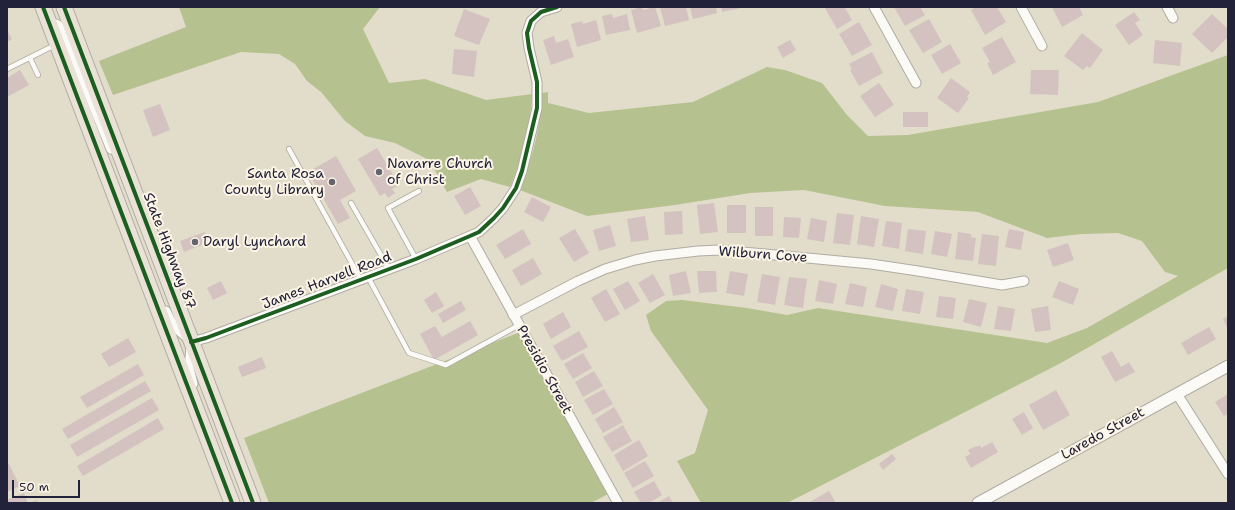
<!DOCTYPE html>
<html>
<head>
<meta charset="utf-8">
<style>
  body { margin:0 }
  #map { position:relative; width:1235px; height:510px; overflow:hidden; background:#e2ddca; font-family:"Shantell Sans",sans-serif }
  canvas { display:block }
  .frame { position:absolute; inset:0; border:8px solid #22223b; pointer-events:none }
  .scale { position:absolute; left:12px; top:480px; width:68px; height:18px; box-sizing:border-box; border:2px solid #22223b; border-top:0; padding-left:5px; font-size:12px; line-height:14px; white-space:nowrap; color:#22223b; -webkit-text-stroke:3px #fcf5e5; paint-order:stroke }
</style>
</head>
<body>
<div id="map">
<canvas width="1235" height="510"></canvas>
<div class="frame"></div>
<div class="scale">50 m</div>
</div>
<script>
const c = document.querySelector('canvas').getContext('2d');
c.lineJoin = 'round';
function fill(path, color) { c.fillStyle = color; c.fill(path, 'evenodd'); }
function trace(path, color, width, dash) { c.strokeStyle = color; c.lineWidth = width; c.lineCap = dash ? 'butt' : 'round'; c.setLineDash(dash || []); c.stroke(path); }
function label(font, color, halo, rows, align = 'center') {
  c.font = font + ' "Shantell Sans",sans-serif'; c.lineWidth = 4; c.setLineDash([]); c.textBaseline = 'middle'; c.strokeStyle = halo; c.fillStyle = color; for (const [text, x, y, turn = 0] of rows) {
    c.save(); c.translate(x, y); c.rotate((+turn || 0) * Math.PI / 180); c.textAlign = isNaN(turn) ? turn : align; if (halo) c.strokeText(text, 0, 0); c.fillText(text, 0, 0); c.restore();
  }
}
fill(new Path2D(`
  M 179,7 L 380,7 L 363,29 L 389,83 L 425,79 L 486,100 L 532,94 C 531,125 522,157 511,185 L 510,187 L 481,179 L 447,192 L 429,160 L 395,143 L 365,136 L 345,121 L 321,92 L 307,81 L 295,64 L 279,54 L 241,52 L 113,95 L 99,61 L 186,27 Z
  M 1228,55 L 1228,268 L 1059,364 L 787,503 L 701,503 L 677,461 L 695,453 L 708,410 L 651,331 L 646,315 L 666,301 L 682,300 L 747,308 L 787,315 L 818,308 L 1047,343 L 1087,328 L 1178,276 L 1165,272 L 1142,241 L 1118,233 L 1081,234 L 1047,238 L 978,212 L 885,206 L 804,190 L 750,193 L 675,205 L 587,216 L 520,190 C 532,160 541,126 542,93 L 548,92 L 548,103 L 589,113 L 693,102 L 767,67 L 785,70 L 822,83 L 847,115 L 868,136 L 908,135 L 1098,102 Z
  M 518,333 L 608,494 L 591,503 L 269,503 L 244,438 Z`), '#b5c18e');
fill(new Path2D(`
  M 642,7 L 643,10 L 655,7 L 661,26 L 637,33 L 631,10 Z
  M 660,7 L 686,7 L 689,20 L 665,26 Z
  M 690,7 L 716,7 L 717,13 L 693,19 Z
  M 721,7 L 741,7 L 741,8 L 722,12 Z
  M 826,7 L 847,7 L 845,8 L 852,20 L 837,29 L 825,8 Z
  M 894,7 L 920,7 L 925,15 L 905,26 Z
  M 975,7 L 997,7 L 1006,22 L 985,35 L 971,10 Z
  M 1052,7 L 1079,7 L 1083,15 L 1062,27 Z
  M 464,9 L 490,19 L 479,45 L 454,36 Z
  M 1134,12 L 1140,20 L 1135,23 L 1143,35 L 1129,45 L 1115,25 Z
  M 612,14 L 613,18 L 627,14 L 630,30 L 606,35 L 602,16 Z
  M 1212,14 L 1228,29 L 1228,37 L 1212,53 L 1192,34 Z
  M 929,19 L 942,42 L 923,53 L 909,30 Z
  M 596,20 L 601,40 L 577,47 L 571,24 L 582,21 L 583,24 Z
  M 859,22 L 872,45 L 852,56 L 839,34 Z
  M 7,30 L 12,39 L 7,42 Z
  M 1082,33 L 1103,50 L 1090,68 L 1087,66 L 1083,70 L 1064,56 Z
  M 554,36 L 556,43 L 568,39 L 574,57 L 551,65 L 543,40 Z
  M 1002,37 L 1016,62 L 993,75 L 987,63 L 990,62 L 982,48 Z
  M 790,40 L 796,50 L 783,58 L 777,47 Z
  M 1155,40 L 1182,43 L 1180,66 L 1153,63 Z
  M 950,44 L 961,63 L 942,74 L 931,55 Z
  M 454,49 L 477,51 L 474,77 L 452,74 Z
  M 872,52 L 883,73 L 859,86 L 850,70 L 852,69 L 849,64 Z
  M 20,70 L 29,85 L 7,97 L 7,78 Z
  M 1031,70 L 1059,70 L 1058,95 L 1030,94 Z
  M 951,78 L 970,92 L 967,97 L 969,98 L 958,113 L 937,98 Z
  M 879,83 L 894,105 L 875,117 L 860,96 Z
  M 160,104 L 170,130 L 153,137 L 143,110 Z
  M 903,112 L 928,112 L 928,127 L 903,127 Z
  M 377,148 L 399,185 L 392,189 L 395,193 L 388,198 L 385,193 L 380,196 L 358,159 Z
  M 336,156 L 356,191 L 340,200 L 350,218 L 338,224 L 308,172 Z
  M 470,187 L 481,206 L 465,215 L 454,196 Z
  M 532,197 L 551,207 L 543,222 L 524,212 Z
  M 714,203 L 718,232 L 700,234 L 697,205 Z
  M 727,205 L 746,205 L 746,233 L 727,233 Z
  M 755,207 L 773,207 L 773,236 L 755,236 Z
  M 682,211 L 683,234 L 665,235 L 664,212 Z
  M 837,213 L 854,215 L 850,245 L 833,243 Z
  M 645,216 L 649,240 L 631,242 L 627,219 Z
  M 861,216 L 879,219 L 874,247 L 857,244 Z
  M 784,217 L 801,218 L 799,238 L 783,237 Z
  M 811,218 L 827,221 L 824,242 L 807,239 Z
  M 886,221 L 902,223 L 899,249 L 882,246 Z
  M 610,225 L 616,246 L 599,251 L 593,230 Z
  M 523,229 L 531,244 L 505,259 L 496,245 Z
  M 575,229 L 589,253 L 574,262 L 559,238 Z
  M 908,229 L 926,231 L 923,254 L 905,251 Z
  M 1009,229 L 1024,232 L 1021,250 L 1005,247 Z
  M 935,231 L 952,234 L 947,257 L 931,254 Z
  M 205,232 L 209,242 L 184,252 L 180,241 Z
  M 958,232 L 971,234 L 971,237 L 976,238 L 973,261 L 955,259 Z
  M 982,234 L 999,236 L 996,266 L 978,264 Z
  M 1068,243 L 1074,260 L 1053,267 L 1047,250 Z
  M 533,258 L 542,274 L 521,286 L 512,270 Z
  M 686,271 L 691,293 L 673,296 L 669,275 Z
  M 697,271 L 716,271 L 717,292 L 699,293 Z
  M 730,271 L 748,274 L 744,296 L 726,293 Z
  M 653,274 L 665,295 L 650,303 L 638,283 Z
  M 762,274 L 780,277 L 775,305 L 757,302 Z
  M 789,277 L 807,279 L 803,308 L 784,305 Z
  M 819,280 L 837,284 L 833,304 L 815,301 Z
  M 221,281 L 227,293 L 213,300 L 207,288 Z
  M 628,281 L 640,301 L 625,310 L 613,289 Z
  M 1059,281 L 1079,289 L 1073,305 L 1052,297 Z
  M 850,283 L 867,287 L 863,307 L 845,304 Z
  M 881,284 L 898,289 L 893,311 L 875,307 Z
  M 606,289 L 620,314 L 605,322 L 591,298 Z
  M 906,289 L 924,292 L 920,314 L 902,311 Z
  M 436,292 L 444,306 L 432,313 L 424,300 Z
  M 939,296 L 956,298 L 953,319 L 936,317 Z
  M 969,299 L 987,303 L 981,327 L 963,322 Z
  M 461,301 L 466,310 L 443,323 L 438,314 Z
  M 998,306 L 1015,309 L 1011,331 L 994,329 Z
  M 1048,306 L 1051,330 L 1035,332 L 1031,309 Z
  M 563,312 L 571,327 L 551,339 L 543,324 Z
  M 1228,316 L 1228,329 L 1223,319 Z
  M 470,321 L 478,335 L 434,360 L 420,334 L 435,326 L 442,337 Z
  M 1209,327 L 1216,339 L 1188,355 L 1181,343 Z
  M 579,331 L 588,347 L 562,361 L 553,346 Z
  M 128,338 L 136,352 L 109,367 L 101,354 Z
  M 1112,351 L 1121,367 L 1129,362 L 1135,372 L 1115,382 L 1101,357 Z
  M 583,353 L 592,368 L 573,379 L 564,364 Z
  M 262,357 L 266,368 L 242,377 L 238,367 Z
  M 138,364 L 144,375 L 87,408 L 80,397 Z
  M 594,371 L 603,386 L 583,397 L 575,382 Z
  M 145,381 L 151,391 L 68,439 L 62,429 Z
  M 604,389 L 613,404 L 593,415 L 584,400 Z
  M 1056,390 L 1070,415 L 1043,430 L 1029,405 Z
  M 1228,394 L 1228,414 L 1224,416 L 1215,402 Z
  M 152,398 L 159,410 L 77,457 L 70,445 Z
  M 614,407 L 623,422 L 603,433 L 595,419 Z
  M 1024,412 L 1033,428 L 1022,435 L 1012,419 Z
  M 158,418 L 164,429 L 83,476 L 77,466 Z
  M 623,425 L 632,441 L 612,452 L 603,437 Z
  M 639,440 L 648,456 L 623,471 L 614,455 Z
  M 992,442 L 998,452 L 971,468 L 965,457 L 970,454 L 968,450 L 976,446 L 977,447 L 980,445 L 981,448 Z
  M 892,454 L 896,459 L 883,470 L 879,464 Z
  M 645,461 L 654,476 L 633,488 L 624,473 Z
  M 9,464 L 20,486 L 7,492 L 7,465 Z
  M 654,481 L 662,495 L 649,503 L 641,503 L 634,492 Z
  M 829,491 L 836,503 L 808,503 Z
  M 24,493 L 28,503 L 8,503 L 7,500 Z
  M 669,496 L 673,503 L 657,503 Z
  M 37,500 L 38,503 L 29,503 Z`), '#d3c2c0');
const service = new Path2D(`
  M 30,58 L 38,75
  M 7,69 L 55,45
  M 289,149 L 361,280
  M 351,203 L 389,269
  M 416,259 L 388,208 L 419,191
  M 368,277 L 409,353 L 446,365 L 519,325`);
const minor = new Path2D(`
  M 874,7 L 916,83
  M 1021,7 L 1042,46
  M 1167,7 L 1173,18
  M 48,21 L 58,25 L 63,31 L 111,149
  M 470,236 L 618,503
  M 166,311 C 171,324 178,331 189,339
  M 513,315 L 578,281 L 605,269 L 635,260 L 655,256 L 698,251 L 720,250 L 765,254 L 871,264 L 918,271 L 1002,285 L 1024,281
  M 191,342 L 206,338 L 416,259 L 470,236 L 479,232 L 494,218 L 503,208 L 516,188 L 522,171 L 537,108 L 537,82 L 529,48 L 527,33 L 531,21 L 541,12 L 557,7
  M 191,347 L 189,368 L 193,384
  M 1177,394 L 1228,474`);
const tertiary = new Path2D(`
  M 978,503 L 1228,366`);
const trunk = new Path2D(`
  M 43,7 L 232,503
  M 64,7 L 253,503`);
trace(service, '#afaca2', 6);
trace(minor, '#afaca2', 11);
trace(tertiary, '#afaca2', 13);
trace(trunk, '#afaca2', 17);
trace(service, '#fbfaf7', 4.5);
trace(minor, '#fbfaf7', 9);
trace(tertiary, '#fbfaf7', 11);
trace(trunk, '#eae2d7', 15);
trace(new Path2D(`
  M 43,7 L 232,503
  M 64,7 L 253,503
  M 191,342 L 206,338 L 416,259 L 470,236 L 479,232 L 494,218 L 503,208 L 516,188 L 522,171 L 537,108 L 537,82 L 529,48 L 527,33 L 531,21 L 541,12 L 557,7`), '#1b5e20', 4);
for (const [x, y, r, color] of [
  [379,172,4,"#65636d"],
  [332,182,4,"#65636d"],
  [195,242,4,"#65636d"]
]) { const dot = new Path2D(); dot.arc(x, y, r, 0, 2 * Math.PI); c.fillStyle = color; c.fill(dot); trace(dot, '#fcf5e5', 1.5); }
label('14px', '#22223b', '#fcf5e5', [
  ["Navarre Church",387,164],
  ["of Christ",387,180],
  ["Santa Rosa",324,174,"right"],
  ["County Library",324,190,"right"],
  ["Daryl Lynchard",203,242]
], 'left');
label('14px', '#22223b', '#fcf5e5', [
  ["State Highway 87",169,251,69],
  ["Wilburn Cove",763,255,4],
  ["James Harvell Road",327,281,-21],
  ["Presidio Street",544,370,61],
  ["Laredo Street",1103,434,-29]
]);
</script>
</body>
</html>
